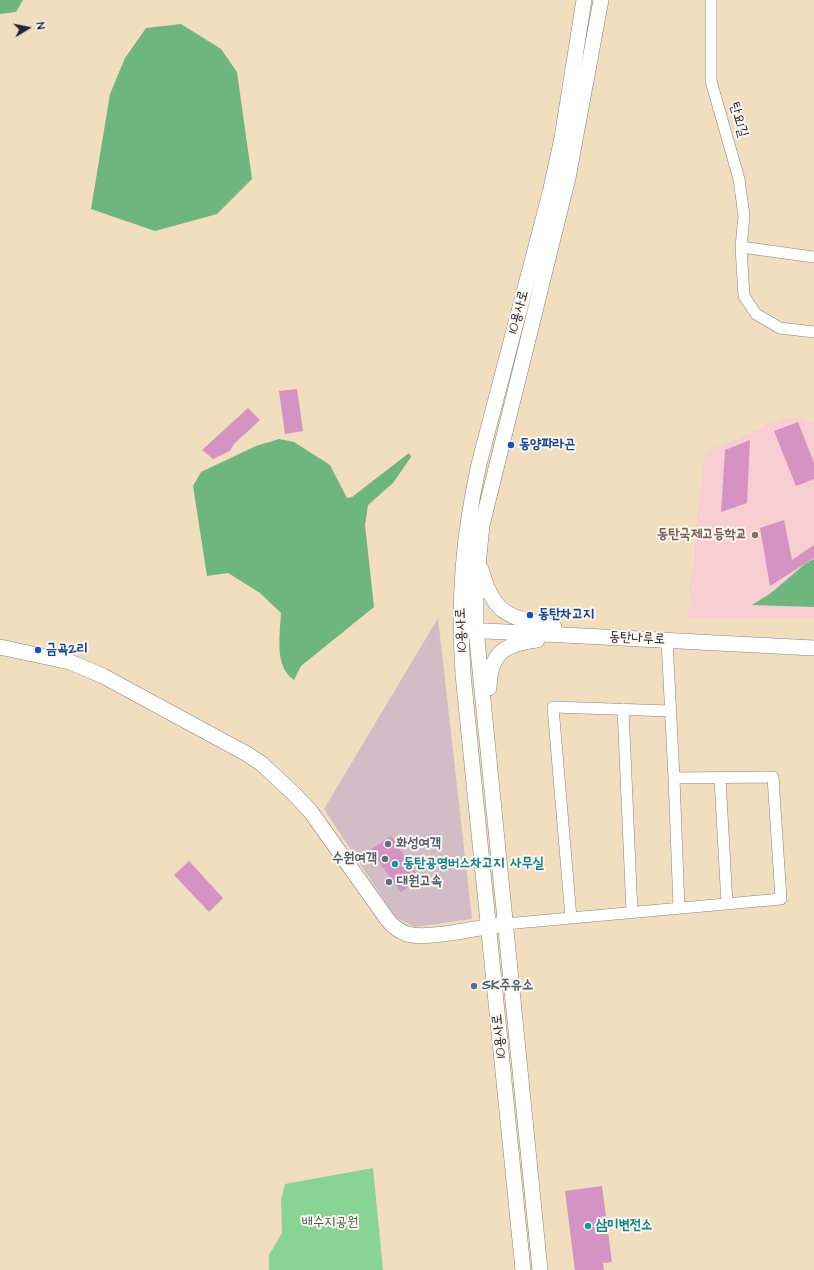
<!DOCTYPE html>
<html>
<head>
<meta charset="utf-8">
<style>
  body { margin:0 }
  #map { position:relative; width:814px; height:1270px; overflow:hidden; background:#f1debf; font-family:"Architects Daughter",sans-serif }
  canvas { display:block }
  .north { position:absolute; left:8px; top:8px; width:40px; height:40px; -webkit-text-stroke:3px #fbf7ec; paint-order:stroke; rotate:80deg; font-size:11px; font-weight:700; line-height:16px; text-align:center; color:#22223b }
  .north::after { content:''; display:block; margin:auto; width:14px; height:18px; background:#22223b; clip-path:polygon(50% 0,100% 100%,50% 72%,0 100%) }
</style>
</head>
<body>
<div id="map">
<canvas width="814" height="1270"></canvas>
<div class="north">N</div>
</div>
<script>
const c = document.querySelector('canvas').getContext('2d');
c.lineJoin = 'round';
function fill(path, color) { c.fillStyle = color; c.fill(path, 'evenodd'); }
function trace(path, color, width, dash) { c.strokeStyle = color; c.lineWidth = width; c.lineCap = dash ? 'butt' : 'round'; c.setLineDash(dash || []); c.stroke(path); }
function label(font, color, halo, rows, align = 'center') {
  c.font = font + ' "Architects Daughter","Poor Story",sans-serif'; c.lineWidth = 4; c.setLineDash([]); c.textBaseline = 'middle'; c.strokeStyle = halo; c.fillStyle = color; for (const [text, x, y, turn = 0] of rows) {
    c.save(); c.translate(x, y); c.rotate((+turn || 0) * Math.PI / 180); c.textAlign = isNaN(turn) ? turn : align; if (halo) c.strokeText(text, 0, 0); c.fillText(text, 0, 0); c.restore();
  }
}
fill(new Path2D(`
  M 787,417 L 814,422 L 814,619 L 687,618 L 705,452 Z`), '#f7cfd3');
fill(new Path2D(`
  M 438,618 L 472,919 L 415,927 L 395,917 L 324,809 Z`), '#d2bdc7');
fill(new Path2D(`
  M 373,1168 L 383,1270 L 269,1270 L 269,1255 L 282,1233 L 281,1200 L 285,1184 Z`), '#88d593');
fill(new Path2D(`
  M 0,0 L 23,0 L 16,12 L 0,14 Z
  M 181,24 L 221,49 L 237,72 L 252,179 L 217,214 L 155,231 L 91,209 L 110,94 L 125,58 L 146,28 Z
  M 279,439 L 294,442 L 330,465 L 347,498 L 352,497 L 409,453 L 411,457 L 393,483 L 368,505 L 365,525 L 374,607 L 301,666 L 294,680 C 274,667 280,634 281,613 L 260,593 L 228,573 L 207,576 L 193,486 L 201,472 L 256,446 Z
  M 814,559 L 814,607 L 752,605 L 771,593 L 805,564 Z`), '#6eb67d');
fill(new Path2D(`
  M 297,389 L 303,431 L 285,434 L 279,391 Z
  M 248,408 L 260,420 L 234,444 L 230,451 L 213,459 L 202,450 Z
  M 798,422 L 814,463 L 814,479 L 796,486 L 774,431 Z
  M 750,440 L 747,503 L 721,512 L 725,450 Z
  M 784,520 L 792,560 L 814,545 L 814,558 L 770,586 L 760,528 Z
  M 391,836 L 420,879 L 401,892 L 370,850 Z
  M 189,861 L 223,898 L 209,912 L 174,875 Z
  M 602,1186 L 612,1262 L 603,1263 L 604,1270 L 575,1270 L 565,1191 Z`), '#d493c2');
const street = new Path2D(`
  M 711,0 L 711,81 L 739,179 L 744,216 L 741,247 L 744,296 L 756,314 L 780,328 L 814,332
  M 741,247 L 814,257
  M 667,640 L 674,778
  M 623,709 L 632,912
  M 720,778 L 727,904
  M 571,918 L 553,707 L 670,711
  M 505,924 L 781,899 L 773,777 L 674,778 L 679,908`);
const secondary = new Path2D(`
  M 481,569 C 494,617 510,617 554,627
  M 467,630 L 814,648
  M 0,647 L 70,662 L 103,676 L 247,754 L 262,764 L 295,795 L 311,812 L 387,919 C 392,926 399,931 407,934 C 427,940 476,928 498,925
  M 489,688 C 490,653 504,644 537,640
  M 523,1270 L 463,674 C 458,598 463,537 479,464 L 550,193 L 562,138 L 584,0
  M 540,1270 L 476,630 L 476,586 L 482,525 L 568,178 L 601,0`);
trace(street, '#8a807d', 12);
trace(secondary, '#8a807d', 16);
trace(street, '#fff', 11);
trace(secondary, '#fff', 15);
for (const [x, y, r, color] of [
  [511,445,4,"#1a4fb4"],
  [755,535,4,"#8d6e63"],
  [530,615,4,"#1a4fb4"],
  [38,650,4,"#1a4fb4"],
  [388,844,4,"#5c6f8a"],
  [385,859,4,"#5c6f8a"],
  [395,864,4,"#0f9aa8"],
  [389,882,4,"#5c6f8a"],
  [474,986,4,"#5c6f8a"],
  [588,1226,4,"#0f9aa8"]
]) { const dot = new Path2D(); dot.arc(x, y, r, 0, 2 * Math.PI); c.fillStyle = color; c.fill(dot); trace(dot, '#fbf7ec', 1.5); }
label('14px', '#22223b', '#fbf7ec', [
  ["탄요1길",738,120,74],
  ["10용사로",519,312,-75],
  ["10용사로",462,630,-92],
  ["동탄나루로",637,639,3],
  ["10용사로",500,1036,-96]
]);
label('bold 14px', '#164399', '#fbf7ec', [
  ["동양파라곤",519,445],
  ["동탄차고지",538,615],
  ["금곡2리",46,650]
], 'left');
label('bold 14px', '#785e54', '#fbf7ec', [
  ["동탄국제고등학교",747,535]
], 'right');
label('bold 14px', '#4e5e75', '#fbf7ec', [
  ["화성여객",396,844],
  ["수원여객",377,859,"right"],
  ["대원고속",397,882],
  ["SK주유소",482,986]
], 'left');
label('bold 14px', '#0d838f', '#fbf7ec', [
  ["동탄공영버스차고지 사무실",403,864],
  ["삼미변전소",596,1226]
], 'left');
label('14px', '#415855', '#fbf7ec', [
  ["배수지공원",330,1223]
]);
</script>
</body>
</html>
